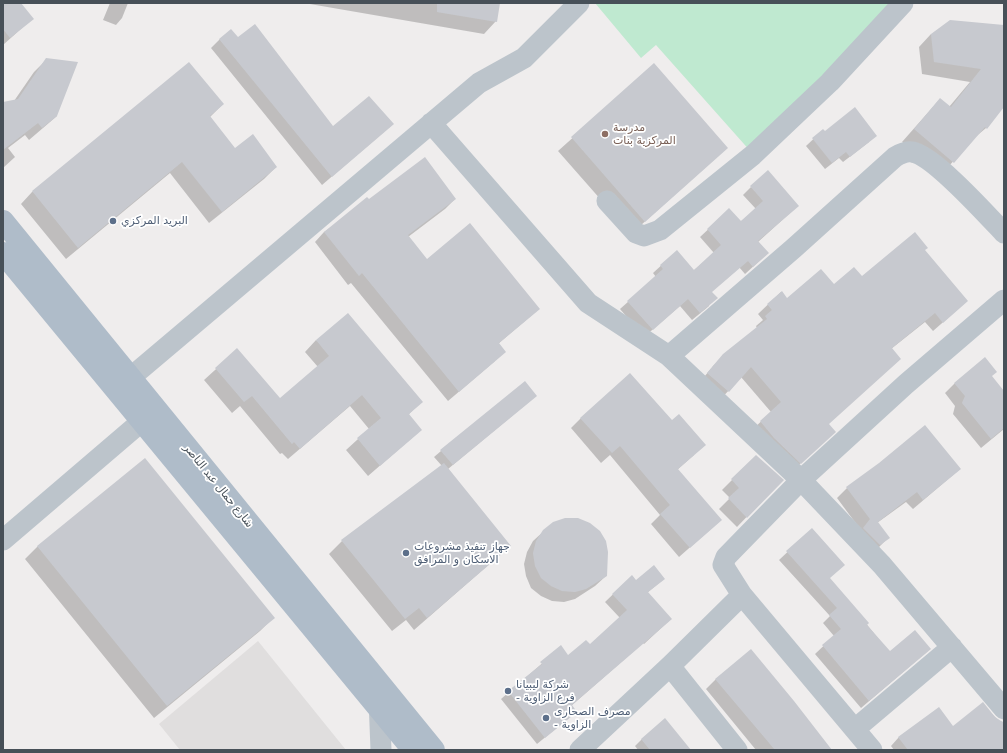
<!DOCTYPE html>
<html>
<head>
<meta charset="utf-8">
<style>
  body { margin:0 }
  #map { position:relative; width:1007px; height:753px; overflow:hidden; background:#efeded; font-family:"DejaVu Sans",sans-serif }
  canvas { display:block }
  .frame { position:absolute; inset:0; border:4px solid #475058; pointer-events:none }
</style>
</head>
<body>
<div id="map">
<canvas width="1007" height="753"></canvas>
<div class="frame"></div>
</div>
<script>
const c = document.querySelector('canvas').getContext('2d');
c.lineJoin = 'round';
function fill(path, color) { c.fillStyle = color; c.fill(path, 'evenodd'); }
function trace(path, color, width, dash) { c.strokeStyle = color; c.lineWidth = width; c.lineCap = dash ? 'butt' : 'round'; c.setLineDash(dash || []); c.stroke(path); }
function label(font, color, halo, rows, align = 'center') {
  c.font = font + ' "DejaVu Sans",Cairo,sans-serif'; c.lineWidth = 3.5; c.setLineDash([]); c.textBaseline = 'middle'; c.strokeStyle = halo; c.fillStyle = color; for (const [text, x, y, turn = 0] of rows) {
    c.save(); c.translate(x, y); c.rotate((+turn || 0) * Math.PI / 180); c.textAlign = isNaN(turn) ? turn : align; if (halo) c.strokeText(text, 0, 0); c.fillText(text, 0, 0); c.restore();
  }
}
fill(new Path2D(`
  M 258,641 L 346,750 L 180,750 L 159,724 Z`), '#e0dede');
fill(new Path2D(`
  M 595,3 L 902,3 L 752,153 L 656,45 L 641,58 Z`), '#bfe9d0');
fill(new Path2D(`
  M 3,3 L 20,3 L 32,19 L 3,45 Z
  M 110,3 L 128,3 L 122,18 L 116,25 L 103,20 Z
  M 304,3 L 499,3 L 496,21 L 484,34 Z
  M 1004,26 L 1004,106 L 986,128 L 973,139 L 941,175 L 902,142 L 940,99 L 949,107 L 970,82 L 922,74 L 919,47 L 931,34 Z
  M 220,39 L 333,128 L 393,124 L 322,185 L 211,48 Z
  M 47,59 L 57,116 L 29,140 L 25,135 L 8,148 L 15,157 L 3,168 L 3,103 L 14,101 L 34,72 Z
  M 189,63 L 223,104 L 210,117 L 235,149 L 276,167 L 264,179 L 209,223 L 170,173 L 66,259 L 21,204 L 32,192 Z
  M 654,65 L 727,148 L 631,234 L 558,151 Z
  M 823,130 L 825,132 L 869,142 L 843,162 L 839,158 L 825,169 L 806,146 Z
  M 751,187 L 790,213 L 758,242 L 768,253 L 745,274 L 739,267 L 711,292 L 709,306 L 692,320 L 680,306 L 644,337 L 620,309 L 656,277 L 653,273 L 677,251 L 693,271 L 714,253 L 700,237 L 729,210 L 740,222 L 756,209 L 743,195 Z
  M 455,199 L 445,209 L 408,237 L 427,260 L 539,309 L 498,344 L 495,361 L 448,401 L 351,283 L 348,285 L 315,242 L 324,232 L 369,201 Z
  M 924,250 L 957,310 L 933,331 L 925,322 L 891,349 L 828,424 L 825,441 L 791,472 L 751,431 L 771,412 L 741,377 L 719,401 L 699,383 L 714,365 L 757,328 L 756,326 L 763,320 L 758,314 L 781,292 L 787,299 L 862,278 Z
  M 316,340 L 421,402 L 408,415 L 421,430 L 368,476 L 346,450 L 369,429 L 350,406 L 288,459 L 282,453 L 280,454 L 240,406 L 232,413 L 204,380 L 237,350 L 279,400 L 318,367 L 305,352 Z
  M 991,377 L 1004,393 L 1004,429 L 981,448 L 953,414 L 955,406 L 945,393 L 955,383 Z
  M 536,396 L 448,469 L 510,546 L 414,630 L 406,620 L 392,631 L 329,554 L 342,541 L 442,466 L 434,457 L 441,451 Z
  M 581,418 L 694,455 L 677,470 L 721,520 L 679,557 L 651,524 L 660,515 L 610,455 L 601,463 L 571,428 Z
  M 756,456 L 782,480 L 737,527 L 719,509 L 730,498 L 722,490 Z
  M 960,469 L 913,509 L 906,502 L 877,523 L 888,538 L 878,548 L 860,529 L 837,498 L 847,488 Z
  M 812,529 L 829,578 L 890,653 L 930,649 L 861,708 L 815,654 L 834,636 L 823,623 L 830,616 L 779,560 Z
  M 544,531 L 606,576 L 595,586 L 575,599 L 564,602 L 552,601 L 541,596 L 531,588 L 526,576 L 524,564 L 527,552 L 533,541 Z
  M 38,546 L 273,618 L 260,631 L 154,718 L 25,559 Z
  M 632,576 L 636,581 L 664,579 L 647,593 L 671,619 L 644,644 L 643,643 L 571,706 L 576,712 L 537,744 L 501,699 L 561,647 L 568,656 L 590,645 L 620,618 L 605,602 Z
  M 716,679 L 831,750 L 756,750 L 706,689 Z
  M 982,704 L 999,721 L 1004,722 L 1004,750 L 894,750 L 891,746 L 899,737 L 953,728 Z
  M 642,739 L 680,750 L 638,750 L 635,746 Z`), '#0003');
fill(new Path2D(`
  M 3,3 L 21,3 L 34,19 L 10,38 L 3,29 Z
  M 437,3 L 500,3 L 497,22 L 437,12 Z
  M 950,20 L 1004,25 L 1004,107 L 987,129 L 985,127 L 954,163 L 914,129 L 940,98 L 951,107 L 981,69 L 934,62 L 931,34 Z
  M 255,24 L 333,126 L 369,96 L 394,124 L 332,177 L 219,39 L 231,29 L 238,37 Z
  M 46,58 L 78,62 L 57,116 L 42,128 L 38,123 L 3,150 L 3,102 L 18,99 Z
  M 189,62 L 224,104 L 210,116 L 235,148 L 253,134 L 277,167 L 222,212 L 182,162 L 78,248 L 32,191 Z
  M 654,63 L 728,148 L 645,222 L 571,137 Z
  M 855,107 L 877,136 L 850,157 L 846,152 L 832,163 L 812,138 L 823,129 L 825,131 Z
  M 425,157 L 456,199 L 408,235 L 427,259 L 470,223 L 540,309 L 499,343 L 506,352 L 459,392 L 362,273 L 359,276 L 324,232 L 367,197 L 369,199 Z
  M 768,170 L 799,206 L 758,241 L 769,253 L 753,267 L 748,261 L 712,292 L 718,298 L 700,313 L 688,299 L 653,330 L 627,301 L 663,269 L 660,265 L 677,250 L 694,270 L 721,245 L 707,229 L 729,208 L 741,221 L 763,201 L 750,186 Z
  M 915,232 L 928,248 L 925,250 L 968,301 L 943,323 L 935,313 L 892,348 L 901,359 L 829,424 L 836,432 L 801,464 L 774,438 L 760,421 L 781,402 L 751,367 L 729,392 L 707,373 L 723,354 L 767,319 L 765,316 L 772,310 L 767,304 L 782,291 L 787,298 L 821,269 L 834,284 L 854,267 L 862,276 Z
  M 348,313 L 423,402 L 409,414 L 422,430 L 380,466 L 357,438 L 381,418 L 362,395 L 300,449 L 294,442 L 292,444 L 252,396 L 244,402 L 215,368 L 237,348 L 280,398 L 329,356 L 316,340 Z
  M 985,357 L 997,372 L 992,376 L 1004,391 L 1004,428 L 991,439 L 962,403 L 965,396 L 954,383 Z
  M 630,373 L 672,420 L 679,414 L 706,445 L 678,469 L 722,520 L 690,548 L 660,514 L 670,505 L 620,446 L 612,453 L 580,418 Z
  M 525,381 L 537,396 L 453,465 L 440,450 Z
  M 925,425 L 961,469 L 923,500 L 917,492 L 878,522 L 890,538 L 880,545 L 863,528 L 870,519 L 846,487 L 879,463 Z
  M 756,455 L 784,480 L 747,518 L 728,498 L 739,488 L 731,479 Z
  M 145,458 L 275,618 L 167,706 L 37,546 Z
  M 444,463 L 511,546 L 427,618 L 419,608 L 405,619 L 341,540 Z
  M 565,518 L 578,518 L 590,523 L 600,531 L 606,541 L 608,552 L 607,576 L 586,589 L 575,592 L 562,591 L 551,586 L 541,578 L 535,566 L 533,553 L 536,541 L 543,530 L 553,522 Z
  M 812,528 L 845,565 L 830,578 L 869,623 L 867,625 L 890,651 L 915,630 L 931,649 L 869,701 L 822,645 L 841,629 L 829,615 L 837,608 L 786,551 Z
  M 654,565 L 665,579 L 648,592 L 672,619 L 572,705 L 577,712 L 545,738 L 508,691 L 542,664 L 540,662 L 561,645 L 568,655 L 586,640 L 590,644 L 627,610 L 612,594 L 632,575 L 636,580 Z
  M 751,649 L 794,701 L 832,750 L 775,750 L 715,679 Z
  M 983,702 L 995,717 L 1004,723 L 1004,750 L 908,750 L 898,737 L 939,707 L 953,726 Z
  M 665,718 L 691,750 L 650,750 L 641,739 Z`), '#c7c9cf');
trace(new Path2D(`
  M 431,123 L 588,303 L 669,356 L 801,480 L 882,565 L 1004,709
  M 607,201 L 636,233 L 644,236 L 660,230 L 753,155 L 830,82 L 903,3
  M 669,356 L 794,248 L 895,157 C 900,154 906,151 912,152 C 933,155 988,216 1004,233
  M 130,378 L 479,83 L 524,58 L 579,3
  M 3,540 L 155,410
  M 670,666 L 737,750
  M 379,699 L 381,750
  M 855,729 L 952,647
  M 580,750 L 670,666 L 742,595
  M 872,750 L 742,595 L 723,565 L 726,557 L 801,480 L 906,384 L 1004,300`), '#bcc4cb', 21);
trace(new Path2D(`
  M 3,221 L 434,750
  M 3,253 L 413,750`), '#afbcc9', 22);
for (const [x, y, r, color] of [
  [605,134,4,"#8d6e63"],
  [113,221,4,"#5c6f8a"],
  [406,553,4,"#5c6f8a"],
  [508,691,4,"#5c6f8a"],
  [546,718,4,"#5c6f8a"]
]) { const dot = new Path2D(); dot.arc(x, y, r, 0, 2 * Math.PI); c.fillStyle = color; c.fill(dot); trace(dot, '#fff', 1.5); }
label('11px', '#785e54', '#fff', [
  ["مدرسة",613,128],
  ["المركزية بنات",613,141]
], 'left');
label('11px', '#4e5e75', '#fff', [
  ["البريد المركزي",121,221],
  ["جهاز تنفيذ مشروعات",414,547],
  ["الاسكان و المرافق",414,560],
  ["شركة ليبيانا",516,685],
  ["- فرع الزاوية",516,698],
  ["مصرف الصحارى",554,712],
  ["- الزاوية",554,725]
], 'left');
label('11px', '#475058', '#fff', [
  ["شارع جمال عبد الناصر",218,486,51]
]);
</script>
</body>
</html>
